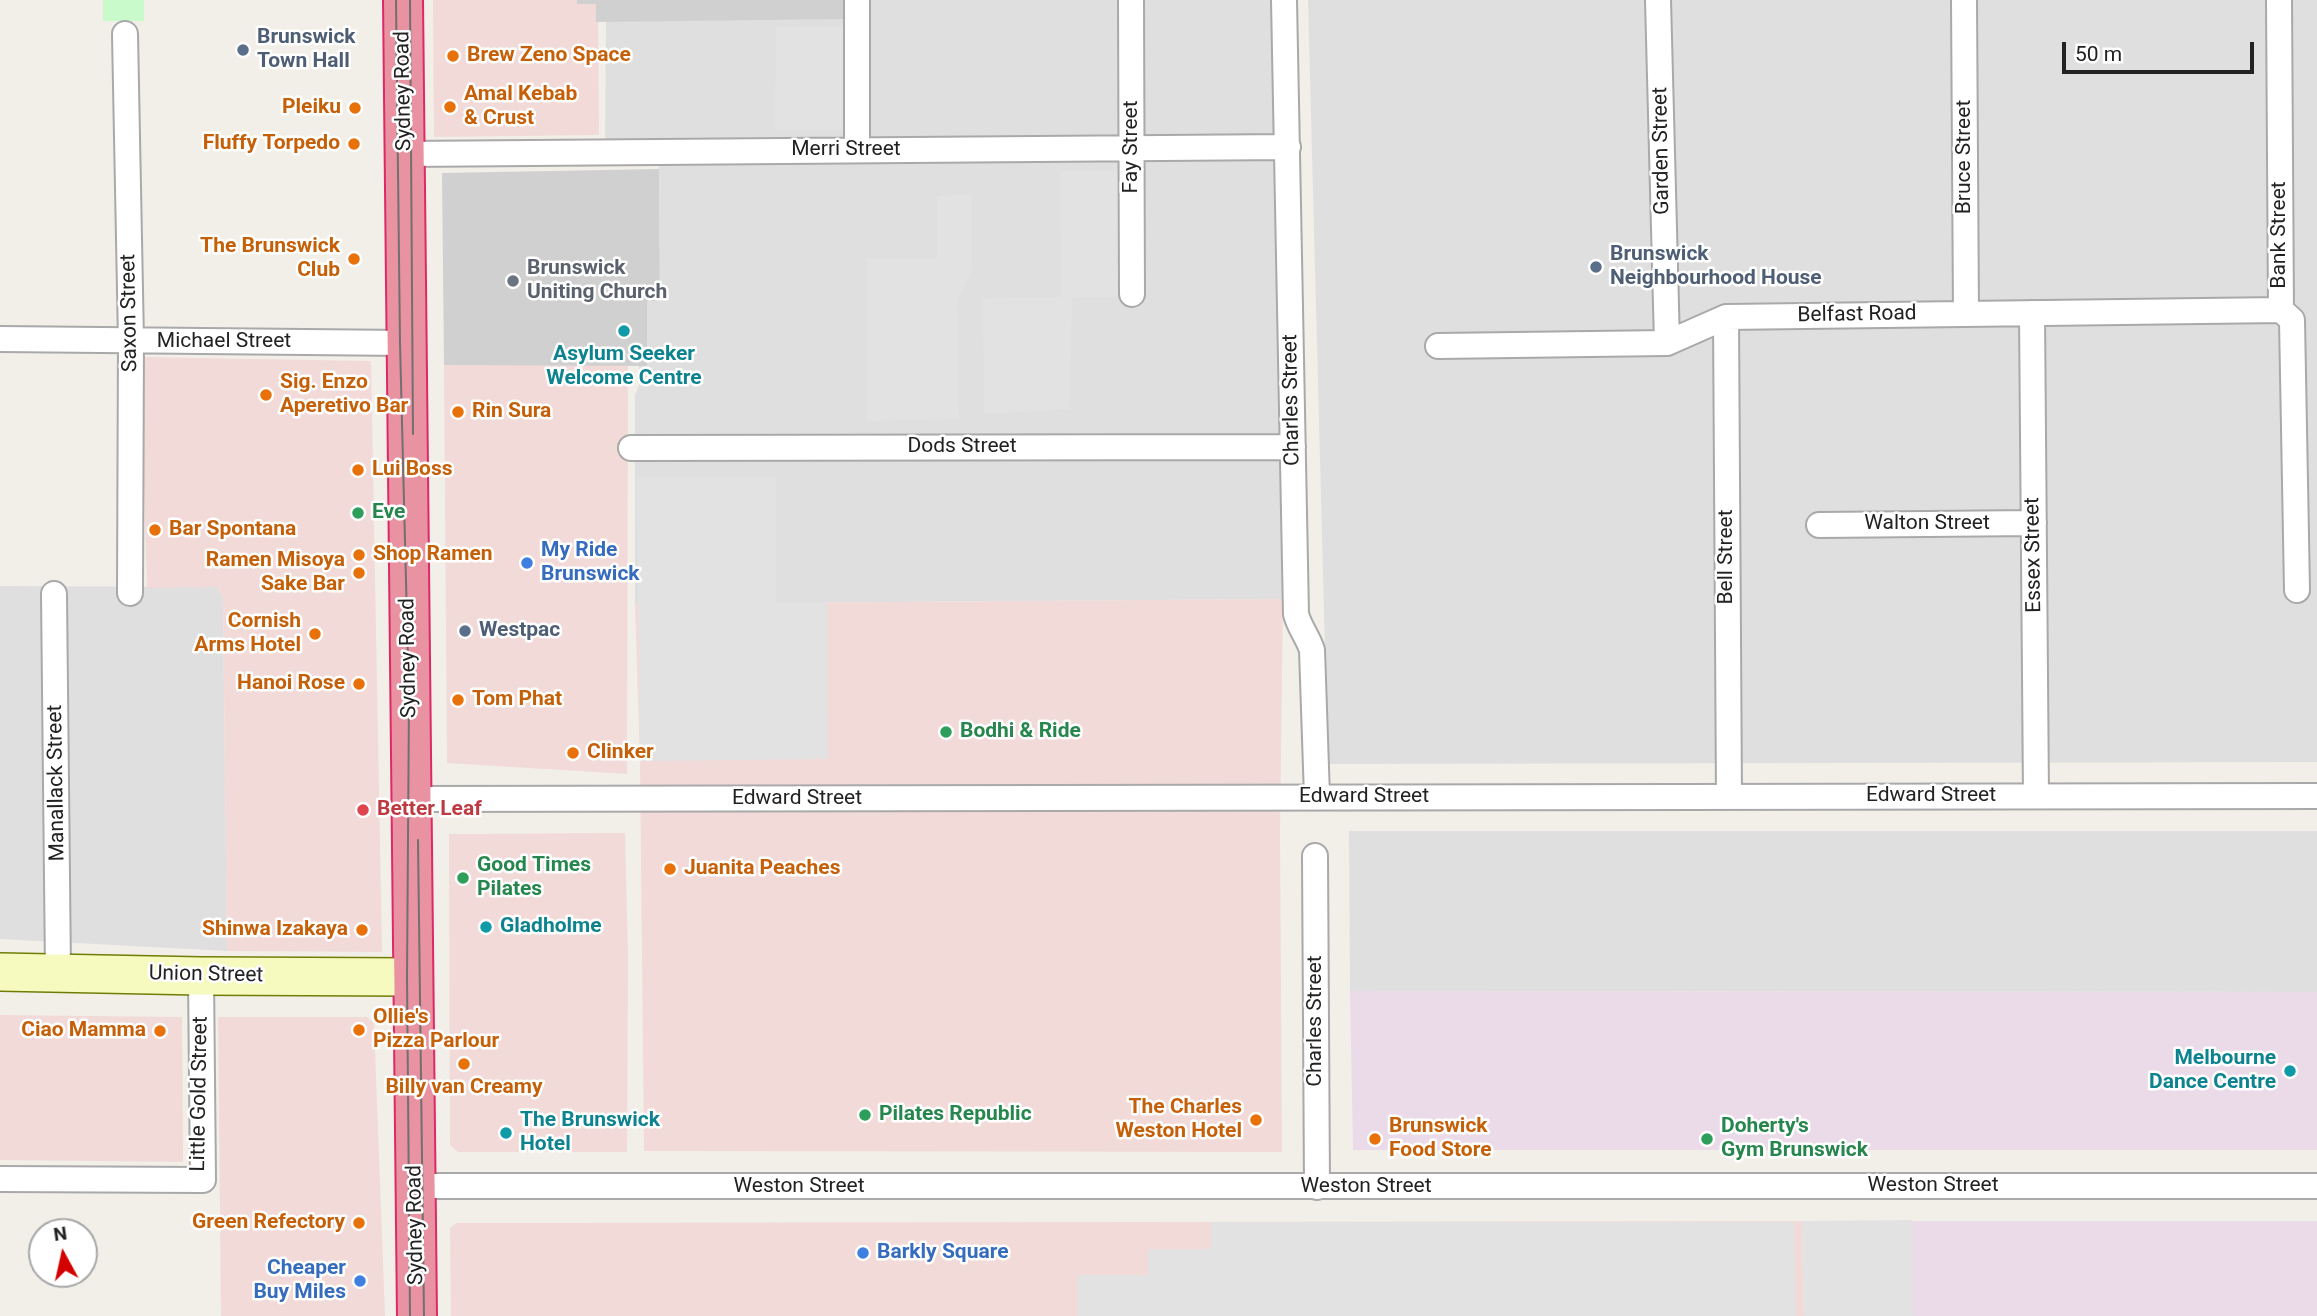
<!DOCTYPE html>
<html>
<head>
<meta charset="utf-8">
<style>
  body { margin:0 }
  #map { position:relative; width:2317px; height:1316px; overflow:hidden; background:#f2efe9; font-family:Roboto,sans-serif }
  canvas { display:block }
  .north { position:absolute; left:28px; top:1218px; width:70px; height:70px; box-sizing:border-box; background:#fff; border:2px solid #a7a7a7; border-radius:50%; rotate:352deg; font-size:19px; font-weight:700; line-height:28px; text-align:center; color:#222 }
  .north::after { content:''; display:block; margin:auto; width:24px; height:32px; background:#d40000; clip-path:polygon(50% 0,100% 100%,50% 72%,0 100%) }
  .scale { position:absolute; left:2062px; top:42px; width:192px; height:32px; box-sizing:border-box; border:4px solid #222; border-top:0; padding-left:9px; font-size:21px; line-height:24px; white-space:nowrap; color:#222; -webkit-text-stroke:5px #fff; paint-order:stroke }
</style>
</head>
<body>
<div id="map">
<canvas width="2317" height="1316"></canvas>
<div class="north">N</div>
<div class="scale">50 m</div>
</div>
<script>
const c = document.querySelector('canvas').getContext('2d');
c.lineJoin = 'round';
function fill(path, color) { c.fillStyle = color; c.fill(path, 'evenodd'); }
function trace(path, color, width, dash) { c.strokeStyle = color; c.lineWidth = width; c.lineCap = dash ? 'butt' : 'round'; c.setLineDash(dash || []); c.stroke(path); }
function label(font, color, halo, rows, align = 'center') {
  c.font = font + ' Roboto,sans-serif'; c.lineWidth = 5; c.setLineDash([]); c.textBaseline = 'middle'; c.strokeStyle = halo; c.fillStyle = color; for (const [text, x, y, turn = 0] of rows) {
    c.save(); c.translate(x, y); c.rotate((+turn || 0) * Math.PI / 180); c.textAlign = isNaN(turn) ? turn : align; if (halo) c.strokeText(text, 0, 0); c.fillText(text, 0, 0); c.restore();
  }
}
fill(new Path2D(`
  M 852,0 L 1274,0 L 1283,599 L 635,604 L 635,395 L 639,385 L 639,366 L 647,366 L 647,301 L 660,301 L 659,148 L 605,148 L 606,21 Z
  M 1308,0 L 2317,0 L 2317,762 L 1328,764 Z
  M 0,586 L 217,587 L 223,597 L 227,951 L 0,939 Z
  M 1349,831 L 2317,831 L 2317,992 L 1350,991 Z`), '#e0dfdf');
fill(new Path2D(`
  M 433,0 L 598,0 L 599,135 L 434,137 Z
  M 140,357 L 371,361 L 382,952 L 227,951 L 223,598 L 217,587 L 147,588 Z
  M 444,365 L 628,365 L 627,774 L 447,763 Z
  M 1283,599 L 1280,832 L 1282,1152 L 644,1151 L 640,761 L 635,604 Z
  M 625,833 L 628,957 L 627,1152 L 458,1152 L 450,1145 L 449,834 Z
  M 0,1015 L 182,1017 L 183,1162 L 0,1160 Z
  M 218,1017 L 367,1017 L 374,1023 L 385,1316 L 221,1316 Z
  M 1802,1221 L 1804,1316 L 451,1316 L 450,1228 L 456,1223 Z`), '#f2dad9');
fill(new Path2D(`
  M 1350,991 L 2317,992 L 2317,1150 L 1353,1150 Z
  M 1802,1221 L 2317,1221 L 2317,1316 L 1804,1316 Z`), '#ebdbe8');
fill(new Path2D(`
  M 577,0 L 847,0 L 847,19 L 596,22 L 596,4 L 577,4 Z
  M 659,169 L 660,301 L 647,301 L 647,366 L 444,365 L 442,173 Z`), '#d0d0d0');
fill(new Path2D(`
  M 103,0 L 144,0 L 144,21 L 103,21 Z`), '#c8facc');
fill(new Path2D(`
  M 776,26 L 847,27 L 847,130 L 775,130 Z
  M 1060,171 L 1123,171 L 1124,297 L 1072,298 L 1070,409 L 984,414 L 983,298 L 1061,297 Z
  M 972,194 L 972,269 L 958,301 L 959,419 L 866,421 L 866,258 L 937,258 L 937,196 Z
  M 637,477 L 776,477 L 776,602 L 827,602 L 828,759 L 640,761 Z
  M 1912,1220 L 1913,1316 L 1804,1316 L 1802,1221 Z
  M 1211,1222 L 1794,1222 L 1796,1316 L 1078,1316 L 1077,1275 L 1148,1275 L 1148,1249 L 1211,1249 Z`), '#e2e2e2');
const street = new Path2D(`
  M 1131,0 L 1132,294
  M 1284,0 L 1296,614 C 1299,627 1308,637 1312,650 L 1317,797
  M 1658,0 L 1667,343
  M 1964,0 L 1966,314
  M 2279,0 L 2281,310 L 2292,320 L 2297,590
  M 125,34 L 131,341 L 130,593
  M 857,150 L 857,0
  M 405,154 L 1288,147
  M 2032,313 L 2036,796
  M 1726,317 L 1729,797
  M 0,339 L 406,343
  M 1438,346 L 1667,343 L 1726,317 L 2281,310
  M 631,448 L 1293,447
  M 1819,525 L 2034,523
  M 54,594 L 58,972
  M 411,799 L 2317,796
  M 1315,856 L 1317,1187
  M 0,1179 L 203,1180 L 201,976
  M 415,1186 L 2317,1186`);
const secondary = new Path2D(`
  M 0,972 L 201,976 L 413,977`);
const highway = new Path2D(`
  M 403,0 L 417,1316`);
trace(street, '#a9a9a9', 28);
trace(secondary, '#707d05', 40);
trace(highway, '#dc2a67', 42);
trace(street, '#fff', 24);
trace(secondary, '#f7fabf', 37);
trace(highway, '#e892a2', 38);
trace(new Path2D(`
  M 396,0 L 400,343 L 409,700 L 407,977 L 410,1316
  M 410,0 L 413,434
  M 418,840 L 424,1316`), '#707070', 2);
for (const [x, y, r, color] of [
  [243,50,7,"#5c6f8a"],
  [453,56,7,"#e8710a"],
  [450,107,7,"#e8710a"],
  [355,108,7,"#e8710a"],
  [354,144,7,"#e8710a"],
  [354,259,7,"#e8710a"],
  [1596,267,7,"#5c6f8a"],
  [513,281,7,"#6b7280"],
  [624,331,7,"#0f9aa8"],
  [266,395,7,"#e8710a"],
  [458,412,7,"#e8710a"],
  [358,470,7,"#e8710a"],
  [358,513,7,"#2e9e5b"],
  [155,530,7,"#e8710a"],
  [359,555,7,"#e8710a"],
  [527,563,7,"#3f7fe0"],
  [359,573,7,"#e8710a"],
  [465,631,7,"#5c6f8a"],
  [315,634,7,"#e8710a"],
  [359,684,7,"#e8710a"],
  [458,700,7,"#e8710a"],
  [946,732,7,"#2e9e5b"],
  [573,753,7,"#e8710a"],
  [363,810,7,"#e0444e"],
  [670,869,7,"#e8710a"],
  [463,878,7,"#2e9e5b"],
  [486,927,7,"#0f9aa8"],
  [362,930,7,"#e8710a"],
  [359,1030,7,"#e8710a"],
  [160,1031,7,"#e8710a"],
  [464,1064,7,"#e8710a"],
  [2290,1071,7,"#0f9aa8"],
  [865,1115,7,"#2e9e5b"],
  [1256,1120,7,"#e8710a"],
  [506,1133,7,"#0f9aa8"],
  [1375,1139,7,"#e8710a"],
  [1707,1139,7,"#2e9e5b"],
  [359,1223,7,"#e8710a"],
  [863,1253,7,"#3f7fe0"],
  [360,1281,7,"#3f7fe0"]
]) { const dot = new Path2D(); dot.arc(x, y, r, 0, 2 * Math.PI); c.fillStyle = color; c.fill(dot); trace(dot, '#fff', 2.5); }
label('bold 21px', '#4e5e75', '#fff', [
  ["Brunswick",257,38],
  ["Town Hall",257,62],
  ["Brunswick",1610,255],
  ["Neighbourhood House",1610,279],
  ["Westpac",479,631]
], 'left');
label('bold 21px', '#c56008', '#fff', [
  ["Brew Zeno Space",467,56],
  ["Amal Kebab",464,95],
  ["& Crust",464,119],
  ["Pleiku",341,108,"right"],
  ["Fluffy Torpedo",340,144,"right"],
  ["The Brunswick",340,247,"right"],
  ["Club",340,271,"right"],
  ["Sig. Enzo",280,383],
  ["Aperetivo Bar",280,407],
  ["Rin Sura",472,412],
  ["Lui Boss",372,470],
  ["Bar Spontana",169,530],
  ["Shop Ramen",373,555],
  ["Ramen Misoya",345,561,"right"],
  ["Sake Bar",345,585,"right"],
  ["Cornish",301,622,"right"],
  ["Arms Hotel",301,646,"right"],
  ["Hanoi Rose",345,684,"right"],
  ["Tom Phat",472,700],
  ["Clinker",587,753],
  ["Juanita Peaches",684,869],
  ["Shinwa Izakaya",348,930,"right"],
  ["Ollie's",373,1018],
  ["Pizza Parlour",373,1042],
  ["Ciao Mamma",146,1031,"right"],
  ["Billy van Creamy",464,1088,"center"],
  ["The Charles",1242,1108,"right"],
  ["Weston Hotel",1242,1132,"right"],
  ["Brunswick",1389,1127],
  ["Food Store",1389,1151],
  ["Green Refectory",345,1223,"right"]
], 'left');
label('21px', '#222', '#fff', [
  ["Sydney Road",404,91,-91],
  ["Fay Street",1132,147,-90],
  ["Merri Street",846,150],
  ["Garden Street",1662,151,-91],
  ["Bruce Street",1965,157,-90],
  ["Bank Street",2280,235,-90],
  ["Saxon Street",130,313,-91],
  ["Belfast Road",1857,315,-1],
  ["Michael Street",224,342],
  ["Charles Street",1292,400,-91],
  ["Dods Street",962,447],
  ["Walton Street",1927,524],
  ["Essex Street",2034,555,-91],
  ["Bell Street",1727,557,-90],
  ["Sydney Road",409,658,-91],
  ["Manallack Street",57,783,-91],
  ["Edward Street",1931,796],
  ["Edward Street",1364,797],
  ["Edward Street",797,799],
  ["Union Street",206,975,1],
  ["Charles Street",1316,1021,-90],
  ["Little Gold Street",200,1094,-89],
  ["Weston Street",1933,1186],
  ["Weston Street",799,1187],
  ["Weston Street",1366,1187],
  ["Sydney Road",416,1225,-91]
]);
label('bold 21px', '#5b616d', '#fff', [
  ["Brunswick",527,269],
  ["Uniting Church",527,293]
], 'left');
label('bold 21px', '#0d838f', '#fff', [
  ["Asylum Seeker",624,355,"center"],
  ["Welcome Centre",624,379,"center"],
  ["Gladholme",500,927],
  ["Melbourne",2276,1059,"right"],
  ["Dance Centre",2276,1083,"right"],
  ["The Brunswick",520,1121],
  ["Hotel",520,1145]
], 'left');
label('bold 21px', '#27864d', '#fff', [
  ["Eve",372,513],
  ["Bodhi & Ride",960,732],
  ["Good Times",477,866],
  ["Pilates",477,890],
  ["Pilates Republic",879,1115],
  ["Doherty's",1721,1127],
  ["Gym Brunswick",1721,1151]
], 'left');
label('bold 21px', '#366cbe', '#fff', [
  ["My Ride",541,551],
  ["Brunswick",541,575],
  ["Barkly Square",877,1253],
  ["Cheaper",346,1269,"right"],
  ["Buy Miles",346,1293,"right"]
], 'left');
label('bold 21px', '#be3a42', '#fff', [
  ["Better Leaf",377,810]
], 'left');
</script>
</body>
</html>
